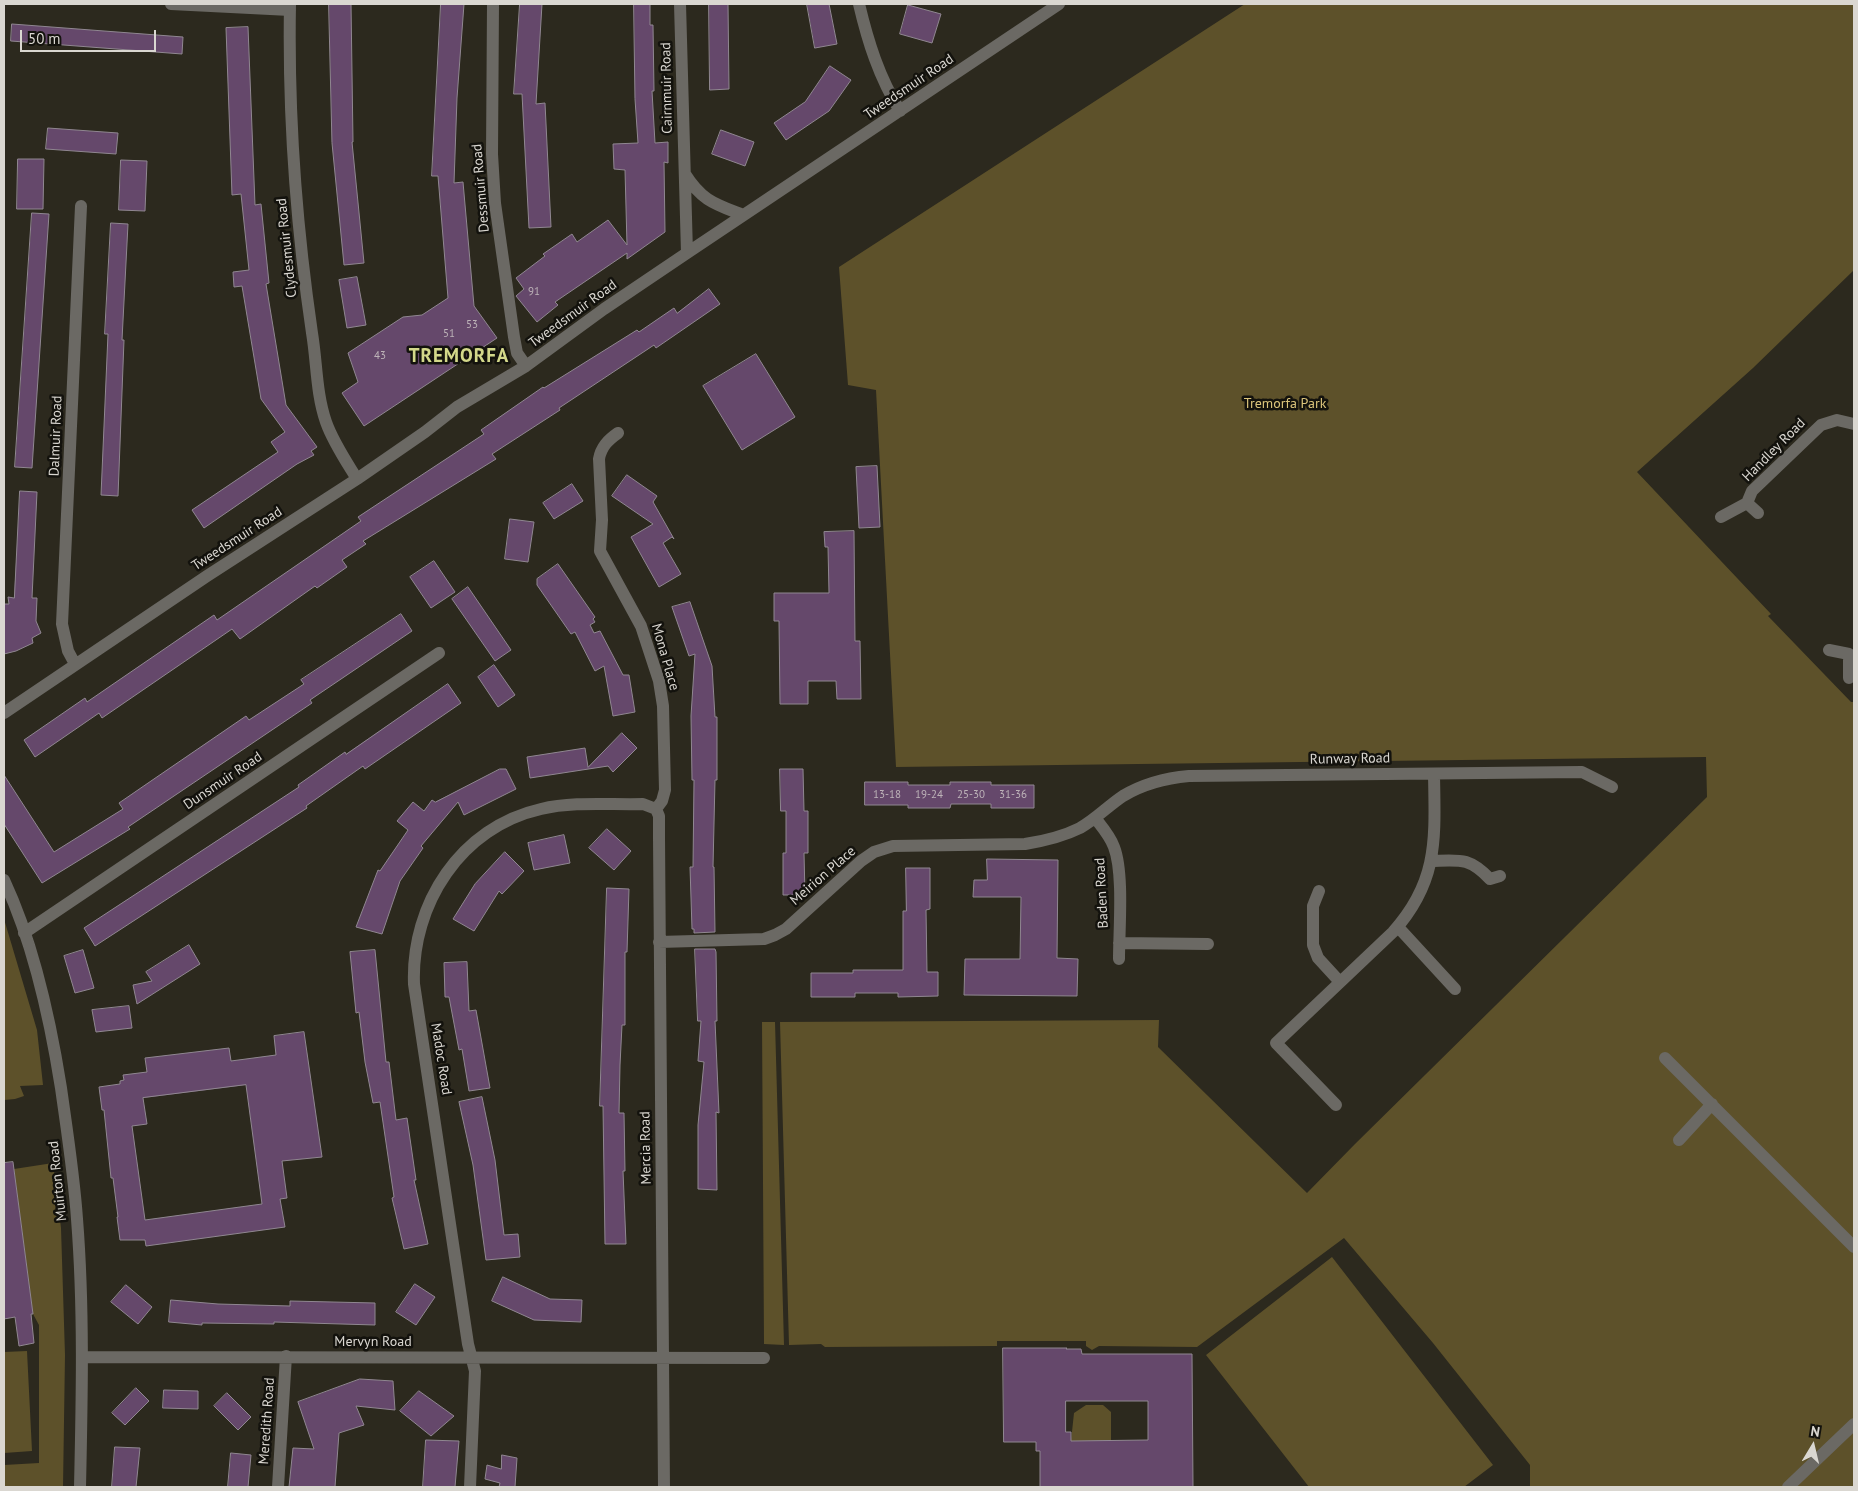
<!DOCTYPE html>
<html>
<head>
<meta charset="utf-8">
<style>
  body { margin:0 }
  #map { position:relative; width:1858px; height:1491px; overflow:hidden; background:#2c291e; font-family:"PT Sans",sans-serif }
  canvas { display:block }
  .frame { position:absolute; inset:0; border:5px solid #dad7d1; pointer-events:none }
  .north { position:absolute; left:1788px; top:1421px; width:50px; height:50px; -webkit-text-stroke:4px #13120d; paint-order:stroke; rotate:9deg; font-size:14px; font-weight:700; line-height:20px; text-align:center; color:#dad7d1 }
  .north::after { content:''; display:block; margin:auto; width:18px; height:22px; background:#dad7d1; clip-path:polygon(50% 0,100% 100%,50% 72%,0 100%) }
  .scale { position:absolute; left:20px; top:30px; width:136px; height:22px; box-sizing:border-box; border:2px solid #dad7d1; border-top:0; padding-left:6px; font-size:15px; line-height:18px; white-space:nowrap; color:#dad7d1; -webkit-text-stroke:4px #13120d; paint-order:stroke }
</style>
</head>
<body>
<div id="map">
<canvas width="1858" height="1491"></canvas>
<div class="frame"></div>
<div class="north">N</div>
<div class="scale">50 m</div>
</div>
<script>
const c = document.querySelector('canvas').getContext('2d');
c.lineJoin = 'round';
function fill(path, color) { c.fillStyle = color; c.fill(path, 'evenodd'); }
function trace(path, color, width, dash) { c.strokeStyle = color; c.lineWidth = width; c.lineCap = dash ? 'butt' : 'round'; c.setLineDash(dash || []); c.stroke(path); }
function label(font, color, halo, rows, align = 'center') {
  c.font = font + ' "PT Sans",sans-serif'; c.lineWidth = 5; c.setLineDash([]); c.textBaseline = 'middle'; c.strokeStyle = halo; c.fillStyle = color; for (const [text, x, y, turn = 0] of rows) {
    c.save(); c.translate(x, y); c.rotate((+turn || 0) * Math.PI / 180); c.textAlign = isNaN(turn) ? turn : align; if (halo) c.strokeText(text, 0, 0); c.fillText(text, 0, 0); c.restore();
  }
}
fill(new Path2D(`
  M 1245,4 L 1854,4 L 1854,270 L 1753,368 L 1637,472 L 1771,614 L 1768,616 L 1851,702 L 1854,702 L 1854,1487 L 1530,1487 L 1530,1465 L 1433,1343 L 1344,1238 L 1197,1347 L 1099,1346 L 1092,1350 L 1086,1346 L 1086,1341 L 997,1341 L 997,1346 L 825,1347 L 821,1344 L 789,1345 L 780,1022 L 1159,1020 L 1158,1047 L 1307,1193 L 1355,1144 L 1707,797 L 1706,757 L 896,767 L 876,390 L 848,385 L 839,267 Z
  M 4,919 L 37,1030 L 43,1085 L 20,1086 L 24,1096 L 15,1099 L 4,1100 Z
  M 762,1022 L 775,1022 L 784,1345 L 764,1344 Z
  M 53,1163 L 61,1228 L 65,1355 L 63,1487 L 4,1487 L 4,1465 L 39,1463 L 39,1325 L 33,1314 L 14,1169 Z
  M 1332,1257 L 1493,1465 L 1464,1487 L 1309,1487 L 1206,1355 Z
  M 27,1351 L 32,1451 L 4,1453 L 4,1352 Z
  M 1086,1405 L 1103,1405 L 1111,1412 L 1111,1441 L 1071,1441 L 1074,1413 Z`), '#5d512a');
const building = new Path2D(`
  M 329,4 L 351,4 L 353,142 L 352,142 L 364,263 L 344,265 L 332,143 Z
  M 441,4 L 464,4 L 457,98 L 454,183 L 463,182 L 474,306 L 497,338 L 364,426 L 342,393 L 358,382 L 348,353 L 403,317 L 422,315 L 448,298 L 438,176 L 432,176 Z
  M 520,4 L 542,4 L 536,104 L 545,103 L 551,227 L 529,228 L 522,94 L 514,94 Z
  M 634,4 L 650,4 L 650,25 L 653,25 L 654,91 L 652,91 L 655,143 L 668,142 L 668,163 L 664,162 L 665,232 L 627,259 L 627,253 L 555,302 L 558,305 L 537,322 L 516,296 L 524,289 L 516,278 L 545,256 L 543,254 L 572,234 L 577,242 L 608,220 L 627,245 L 625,170 L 614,169 L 613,144 L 638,143 L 635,99 Z
  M 709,4 L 728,4 L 729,89 L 710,90 Z
  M 807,4 L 829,4 L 837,44 L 815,48 Z
  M 908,5 L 941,14 L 932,43 L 900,34 Z
  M 12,24 L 183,37 L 182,54 L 11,41 Z
  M 248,27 L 255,205 L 261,204 L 269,283 L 266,284 L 286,405 L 317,447 L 311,451 L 314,455 L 297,464 L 204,528 L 192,510 L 278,452 L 271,442 L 285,432 L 261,399 L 242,286 L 234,287 L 233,272 L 249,270 L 241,194 L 232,195 L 226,28 Z
  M 830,66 L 851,80 L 829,111 L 786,140 L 774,123 L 805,102 Z
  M 48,128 L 118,133 L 116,154 L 46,149 Z
  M 721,130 L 754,142 L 745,166 L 712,154 Z
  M 18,159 L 44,159 L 43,209 L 17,209 Z
  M 121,160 L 147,161 L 145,211 L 119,210 Z
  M 32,213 L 49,214 L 32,468 L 15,467 Z
  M 111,223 L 128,224 L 122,340 L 124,340 L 118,496 L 101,495 L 108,334 L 105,334 Z
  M 357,277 L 366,325 L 347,328 L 339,280 Z
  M 709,289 L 720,304 L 656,348 L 654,345 L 559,408 L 560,410 L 492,454 L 496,459 L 363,541 L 366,544 L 342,560 L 347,567 L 317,588 L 315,586 L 240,639 L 232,629 L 102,718 L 99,713 L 35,757 L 24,740 L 85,698 L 87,702 L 214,615 L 217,620 L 361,521 L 358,517 L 484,434 L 481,430 L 543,387 L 544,388 L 637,330 L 639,332 L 674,308 L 677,313 Z
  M 756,354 L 795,417 L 742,450 L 703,386 Z
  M 877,466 L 880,527 L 859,528 L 856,467 Z
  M 627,475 L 657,496 L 653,502 L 674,539 L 672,537 L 663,543 L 681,574 L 659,587 L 631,537 L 653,524 L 612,496 Z
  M 572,484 L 583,501 L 554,519 L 543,503 Z
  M 20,491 L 37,492 L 32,598 L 37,598 L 36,621 L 41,633 L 32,638 L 33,643 L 16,651 L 4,654 L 4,604 L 9,604 L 8,597 L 14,598 Z
  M 510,519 L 534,522 L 528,562 L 505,559 Z
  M 854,531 L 855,641 L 860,641 L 861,699 L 837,699 L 836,681 L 808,681 L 808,704 L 780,704 L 779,621 L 774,621 L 774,593 L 829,593 L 828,547 L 825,547 L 824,532 Z
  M 434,561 L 455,592 L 431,608 L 410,577 Z
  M 558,564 L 595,617 L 593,619 L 595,622 L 590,625 L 594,633 L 600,631 L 623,675 L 629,675 L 635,712 L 613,716 L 604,666 L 595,671 L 575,632 L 571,634 L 537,585 L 537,579 Z
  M 468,587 L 511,650 L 495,661 L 452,599 Z
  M 690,602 L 712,666 L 715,717 L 717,717 L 717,780 L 715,780 L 713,867 L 714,867 L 715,932 L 694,933 L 694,929 L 692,929 L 690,867 L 693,867 L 694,780 L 692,780 L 691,716 L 695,654 L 689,656 L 672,607 Z
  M 401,614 L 412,631 L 310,700 L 312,703 L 128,827 L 130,829 L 42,883 L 4,824 L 4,775 L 54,852 L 123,809 L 119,803 L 151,781 L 246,716 L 249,720 L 304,684 L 301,680 Z
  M 494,665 L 515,695 L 498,707 L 478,677 Z
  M 448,684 L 461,703 L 365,769 L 363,766 L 306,806 L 307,808 L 95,946 L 84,928 L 299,787 L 298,785 L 345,752 L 346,754 Z
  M 622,733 L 637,748 L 613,772 L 608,766 L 530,778 L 527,757 L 585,748 L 588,767 Z
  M 500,769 L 506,769 L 516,789 L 464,815 L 458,802 L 421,846 L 423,848 L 400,881 L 382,934 L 356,927 L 378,870 L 380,871 L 408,830 L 397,821 L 413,802 L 424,811 L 432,800 L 435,802 Z
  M 780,769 L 803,769 L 804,811 L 808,811 L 808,853 L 804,853 L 805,895 L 783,895 L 783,853 L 786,853 L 786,811 L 781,811 Z
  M 865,782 L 908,782 L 908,785 L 950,785 L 950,782 L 991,782 L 991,785 L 1034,785 L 1034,808 L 991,808 L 991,804 L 951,804 L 950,808 L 908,808 L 908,805 L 865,805 Z
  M 607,829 L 631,851 L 614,870 L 589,848 Z
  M 564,835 L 570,863 L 534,870 L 528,843 Z
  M 505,852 L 524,871 L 502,894 L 499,891 L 474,931 L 453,919 L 475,884 Z
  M 987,859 L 1058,860 L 1057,958 L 1078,959 L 1077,996 L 964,995 L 965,959 L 1020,959 L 1021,897 L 973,897 L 974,880 L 987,880 Z
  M 906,868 L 930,868 L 930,909 L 926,910 L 927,972 L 938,972 L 938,996 L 898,997 L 898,993 L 855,993 L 855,997 L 811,997 L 811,973 L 853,973 L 853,970 L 903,970 L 903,911 L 906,911 Z
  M 607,888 L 629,889 L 627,952 L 625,952 L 625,1025 L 622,1025 L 620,1065 L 619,1113 L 624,1113 L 625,1171 L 623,1171 L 626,1244 L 605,1244 L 603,1106 L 600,1106 Z
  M 189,945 L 200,964 L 137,1004 L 133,985 L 152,981 L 146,972 Z
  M 695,949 L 715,949 L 716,952 L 717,1021 L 715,1021 L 719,1113 L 716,1112 L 717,1190 L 698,1189 L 698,1125 L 704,1062 L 698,1061 L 701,1021 L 698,1021 Z
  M 83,950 L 94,988 L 75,993 L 64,956 Z
  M 375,950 L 386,1062 L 389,1062 L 396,1120 L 407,1118 L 416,1180 L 414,1180 L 428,1244 L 404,1249 L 392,1198 L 394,1197 L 380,1102 L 373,1103 L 365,1062 L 359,1012 L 356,1013 L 350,952 Z
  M 467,962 L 469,1011 L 476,1010 L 490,1088 L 469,1091 L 462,1049 L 459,1050 L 449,997 L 445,997 L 444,963 Z
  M 129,1006 L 132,1028 L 96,1032 L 92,1010 Z
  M 304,1032 L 322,1157 L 282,1161 L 287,1198 L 280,1199 L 285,1227 L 146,1246 L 145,1240 L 120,1240 L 117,1217 L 118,1217 L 113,1178 L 111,1178 L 104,1110 L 102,1110 L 99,1087 L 120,1084 L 120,1081 L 124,1080 L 123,1075 L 147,1072 L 145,1058 L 229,1048 L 231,1061 L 276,1055 L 274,1036 ZM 246,1085 L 262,1204 L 145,1220 L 132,1126 L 147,1124 L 143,1098 Z
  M 482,1097 L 495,1160 L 504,1235 L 518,1234 L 520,1257 L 486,1260 L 473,1165 L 459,1102 Z
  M 13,1162 L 33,1314 L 31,1314 L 34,1343 L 19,1346 L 15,1317 L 4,1319 L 4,1163 Z
  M 503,1277 L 550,1299 L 582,1300 L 581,1322 L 534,1320 L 492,1301 Z
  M 415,1284 L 435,1297 L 416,1325 L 396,1312 Z
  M 126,1285 L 152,1307 L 138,1324 L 111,1302 Z
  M 171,1300 L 218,1304 L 290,1306 L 290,1301 L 375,1303 L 375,1325 L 274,1322 L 274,1324 L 202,1323 L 202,1325 L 169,1322 Z
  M 1003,1348 L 1067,1348 L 1066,1349 L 1081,1349 L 1082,1354 L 1192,1354 L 1193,1487 L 1040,1487 L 1040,1451 L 1036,1451 L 1036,1442 L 1004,1442 ZM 1066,1401 L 1148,1401 L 1148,1440 L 1071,1441 L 1071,1432 L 1066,1432 Z
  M 360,1379 L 393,1381 L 395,1410 L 356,1406 L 364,1425 L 339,1433 L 335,1487 L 289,1487 L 293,1448 L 314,1449 L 298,1402 Z
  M 136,1388 L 149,1401 L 125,1425 L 112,1413 Z
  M 164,1390 L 198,1391 L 198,1409 L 163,1408 Z
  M 419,1391 L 454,1416 L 431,1436 L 400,1411 Z
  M 227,1393 L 251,1417 L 238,1430 L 214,1406 Z
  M 426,1440 L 459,1441 L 455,1487 L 423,1487 Z
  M 115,1447 L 140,1448 L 136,1487 L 112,1487 Z
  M 231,1453 L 251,1455 L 248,1487 L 228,1487 Z
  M 502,1455 L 517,1458 L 515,1487 L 499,1487 L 500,1483 L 485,1479 L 487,1465 L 501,1469 Z`);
fill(building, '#65486b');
trace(building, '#908791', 1);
trace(new Path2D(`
  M 171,4 L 290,10
  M 290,4 C 288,114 296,224 312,333 C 317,363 316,393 326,422 C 333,442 346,461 357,479
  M 493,4 L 492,154 L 495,203 L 514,337 L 517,353 L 526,366
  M 680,4 L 687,253
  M 859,4 C 868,42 879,77 900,111
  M 685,174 C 702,201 715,204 743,215
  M 618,433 C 608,440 601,447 599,459 L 602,520 L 600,551 L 641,626 L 659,681 L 663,706 L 665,790 L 662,801 L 656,809
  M 1747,503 L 1752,491 L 1821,425 L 1837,420 L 1854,424
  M 1747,503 L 1758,513
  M 1721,517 L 1747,503
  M 1829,650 L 1849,654
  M 1849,654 L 1849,678
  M 75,664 L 68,651 L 62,624 L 81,206
  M 4,713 L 207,576 L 357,479 L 425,432 L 457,407 L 526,366 L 604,309 L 687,253 L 1059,4
  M 656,809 L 659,816 L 659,837 L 664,1487
  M 1095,818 C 1102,827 1110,836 1114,847 C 1124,873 1119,929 1119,959
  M 1431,861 C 1460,860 1469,857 1490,879 L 1500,876
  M 4,880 C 34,944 50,1018 61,1088 C 67,1131 74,1175 77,1219 C 84,1308 82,1398 80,1487
  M 1319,891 L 1313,906 L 1313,945 L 1318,958 L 1340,982
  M 1398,927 L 1455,989
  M 24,933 L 439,653
  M 659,942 L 764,939 L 775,935 L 786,929 L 861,861 L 874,852 L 893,846 L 1025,844 C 1044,841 1062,837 1080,828 C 1096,819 1108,806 1123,796 C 1143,784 1166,778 1189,776 L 1582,772 L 1612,787
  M 1119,943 L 1208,944
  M 1665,1058 L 1854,1247
  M 1336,1105 L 1276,1043 L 1393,932 C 1439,881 1435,838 1434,774
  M 1679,1140 L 1712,1104
  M 82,1357 L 764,1358
  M 278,1487 L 286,1356
  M 470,1487 L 475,1371 L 468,1344 L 414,984 C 411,904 461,827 541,809 C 574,801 610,805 643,804 L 656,809
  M 1788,1487 L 1854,1424`), '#6b6964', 12);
label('11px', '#bdb3b8', null, [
  ["91",534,292],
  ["53",472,325],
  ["51",449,334],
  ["43",380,356],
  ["13-18",887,795],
  ["19-24",929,795],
  ["25-30",971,795],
  ["31-36",1013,795]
]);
label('14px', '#dad7d1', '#13120d', [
  ["Tweedsmuir Road",909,87,-34],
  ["Cairnmuir Road",667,88,-91],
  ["Dessmuir Road",481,188,-95],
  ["Clydesmuir Road",287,248,-96],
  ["Tweedsmuir Road",573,314,-36],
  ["Dalmuir Road",56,436,-88],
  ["Handley Road",1774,450,-45],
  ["Tweedsmuir Road",237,539,-33],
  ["Mona Place",665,657,74],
  ["Runway Road",1350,759,-1],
  ["Dunsmuir Road",223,781,-34],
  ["Meirion Place",823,876,-41],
  ["Baden Road",1102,893,-93],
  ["Madoc Road",441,1059,81],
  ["Mercia Road",646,1148,-91],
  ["Muirton Road",58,1181,-96],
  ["Mervyn Road",373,1342],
  ["Meredith Road",267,1421,-86]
]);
label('14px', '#dcc57b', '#13120d', [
  ["Tremorfa Park",1285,404]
]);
c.letterSpacing = '1px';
label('bold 19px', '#d3d88a', '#13120d', [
  ["TREMORFA",459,357]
]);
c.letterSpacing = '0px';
</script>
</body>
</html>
